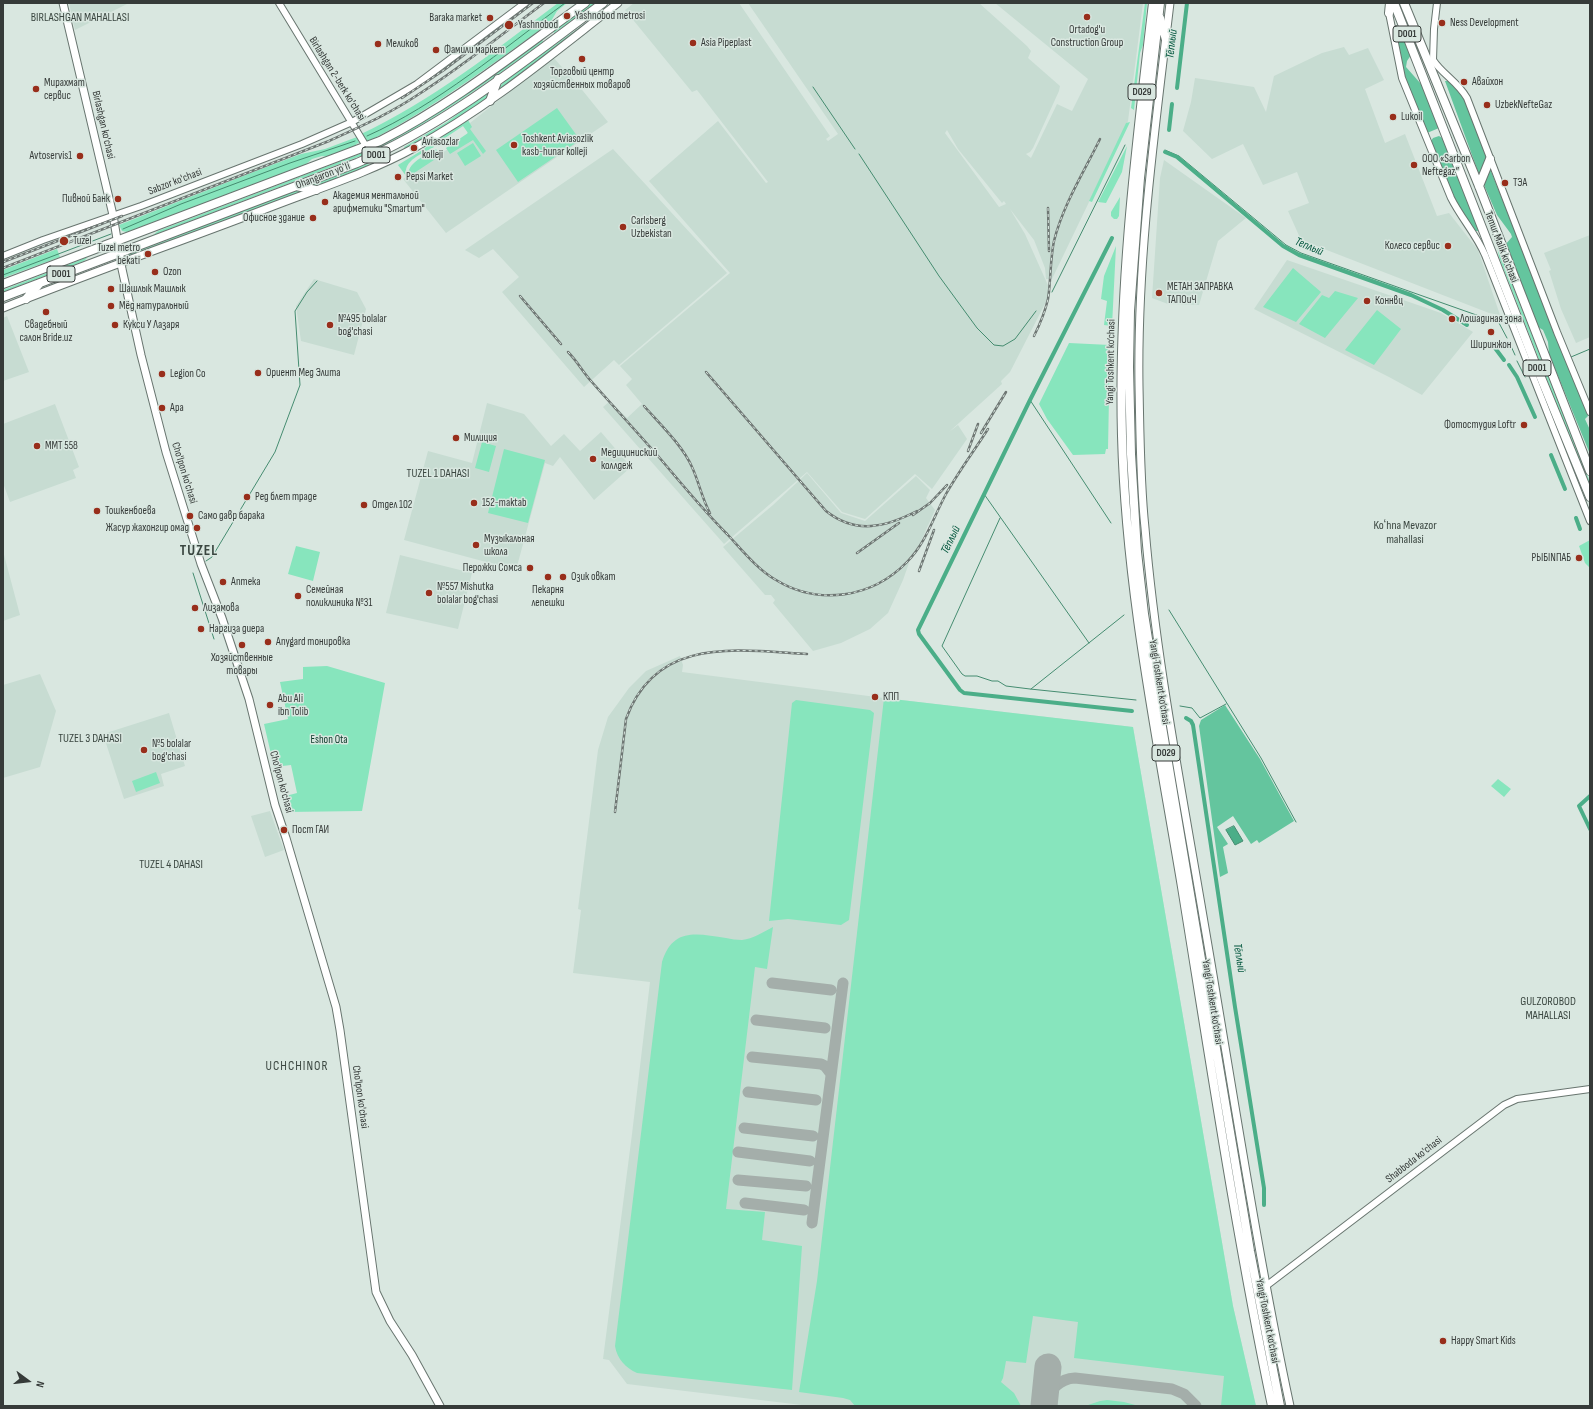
<!DOCTYPE html>
<html>
<head>
<meta charset="utf-8">
<style>
  body { margin:0 }
  #map { position:relative; width:1593px; height:1409px; overflow:hidden; background:#d9e7e0; font-family:"Sofia Sans Condensed",sans-serif }
  canvas { display:block }
  .frame { position:absolute; inset:0; border:4px solid #363b39; pointer-events:none }
  .north { position:absolute; left:8px; top:1361px; width:40px; height:40px; -webkit-text-stroke:3px #d9e7e0; paint-order:stroke; rotate:105deg; font-size:11px; font-weight:700; line-height:16px; text-align:center; color:#363b39 }
  .north::after { content:''; display:block; margin:auto; width:14px; height:18px; background:#363b39; clip-path:polygon(50% 0,100% 100%,50% 72%,0 100%) }
</style>
</head>
<body>
<div id="map">
<canvas width="1593" height="1409"></canvas>
<div class="frame"></div>
<div class="north">N</div>
</div>
<script>
const c = document.querySelector('canvas').getContext('2d');
c.lineJoin = 'round';
function fill(path, color) { c.fillStyle = color; c.fill(path, 'evenodd'); }
function trace(path, color, width, dash) { c.strokeStyle = color; c.lineWidth = width; c.lineCap = dash ? 'butt' : 'round'; c.setLineDash(dash || []); c.stroke(path); }
function label(font, color, halo, rows, align = 'center') {
  c.font = font + ' "Sofia Sans Condensed",sans-serif'; c.lineWidth = 3; c.setLineDash([]); c.textBaseline = 'middle'; c.strokeStyle = halo; c.fillStyle = color; for (const [text, x, y, turn = 0] of rows) {
    c.save(); c.translate(x, y); c.rotate((+turn || 0) * Math.PI / 180); c.textAlign = isNaN(turn) ? turn : align; if (halo) c.strokeText(text, 0, 0); c.fillText(text, 0, 0); c.restore();
  }
}
fill(new Path2D(`
  M 69,3 L 127,3 L 127,4 L 75,30 Z
  M 634,3 L 739,3 L 830,136 L 826,139 L 828,141 L 838,134 L 748,3 L 979,3 L 1027,46 L 1031,51 L 1028,58 L 1060,86 L 1059,91 L 1033,148 L 1030,152 L 1026,154 L 1031,158 L 1057,104 L 1072,111 L 1088,79 L 995,3 L 1143,3 L 1128,121 L 1052,279 L 1046,279 L 1045,268 L 1034,240 L 1010,209 L 1025,234 L 1051,292 L 1010,372 L 1001,381 L 1002,384 L 949,432 L 958,425 L 967,439 L 932,489 L 915,474 L 865,519 L 842,512 L 807,472 L 724,544 L 603,407 L 610,401 L 627,418 L 642,404 L 626,385 L 632,379 L 620,366 L 730,273 L 649,181 L 718,121 L 766,183 L 768,182 L 697,90 L 692,92 L 625,10 ZM 947,130 L 958,149 L 1002,203 L 1004,201 L 1006,204 L 999,207 L 945,133 Z
  M 1344,47 L 1349,55 L 1368,48 L 1384,80 L 1365,89 L 1385,143 L 1405,134 L 1437,216 L 1449,213 L 1478,250 L 1500,315 L 1489,313 L 1301,240 L 1288,211 L 1309,203 L 1297,172 L 1263,185 L 1243,144 L 1212,159 L 1183,131 L 1191,102 L 1195,78 L 1254,87 L 1266,112 L 1274,76 L 1322,53 Z
  M 553,57 L 583,91 L 608,122 L 446,233 L 403,179 L 466,137 L 470,123 Z
  M 613,149 L 727,273 L 619,365 L 614,360 L 584,387 L 502,292 L 519,277 L 493,249 L 479,258 L 465,250 Z
  M 1164,160 L 1246,218 L 1218,241 L 1199,305 L 1168,304 L 1152,298 L 1160,178 Z
  M 1590,235 L 1590,337 L 1576,343 L 1561,309 L 1549,271 L 1551,270 L 1544,253 Z
  M 1287,260 L 1441,313 L 1473,332 L 1422,395 L 1389,377 L 1254,309 Z
  M 314,279 L 357,292 L 366,309 L 354,355 L 301,341 L 296,306 Z
  M 7,316 L 29,372 L 3,381 L 3,318 Z
  M 487,403 L 524,414 L 551,446 L 564,434 L 580,451 L 601,432 L 631,467 L 594,500 L 560,457 L 553,466 L 545,463 L 516,570 L 404,540 L 428,451 L 472,463 Z
  M 55,404 L 79,467 L 73,470 L 76,478 L 10,502 L 3,483 L 3,424 Z
  M 807,473 L 841,513 L 865,521 L 916,476 L 930,490 L 926,498 L 935,510 L 917,550 L 907,561 L 909,563 L 903,580 L 888,613 L 870,629 L 841,643 L 813,651 L 773,603 L 775,600 L 771,595 L 765,595 L 723,547 L 773,505 Z
  M 3,551 L 20,615 L 3,621 Z
  M 400,555 L 472,573 L 458,629 L 386,613 Z
  M 680,656 L 683,665 L 682,672 L 884,698 L 1133,727 L 1233,1306 L 1256,1406 L 810,1406 L 627,1384 L 609,1360 L 603,1359 L 632,1134 L 650,982 L 573,973 L 581,910 L 578,909 L 598,750 L 608,717 L 629,688 L 646,671 Z
  M 40,674 L 56,711 L 40,767 L 3,778 L 3,685 Z
  M 169,713 L 185,766 L 161,774 L 164,786 L 124,799 L 103,734 Z
  M 270,811 L 284,850 L 265,857 L 251,816 Z`), '#c7dcd2');
fill(new Path2D(`
  M 558,3 L 567,3 L 557,11 L 550,23 C 489,66 430,111 363,144 L 359,135 C 432,101 494,51 558,3 Z
  M 591,3 L 596,3 L 554,33 L 553,31 Z
  M 614,3 L 500,90 L 498,91 C 501,79 537,56 549,47 L 552,47 Z
  M 1145,3 L 1147,3 L 1143,45 L 1140,53 L 1134,110 L 1131,108 Z
  M 542,39 L 543,42 C 486,83 428,126 363,155 L 133,243 L 153,235 L 158,231 L 362,153 C 427,124 484,82 542,39 Z
  M 491,89 L 489,98 L 442,129 L 405,149 L 404,147 L 447,122 Z
  M 557,108 L 580,140 L 518,182 L 496,150 Z
  M 468,120 L 472,127 L 470,129 L 486,151 L 483,154 L 473,140 L 450,154 L 446,148 L 468,133 L 463,126 L 442,140 L 439,137 Z
  M 1130,122 L 1092,202 L 1089,201 L 1126,123 Z
  M 357,137 L 359,143 L 356,144 L 357,147 L 328,157 L 322,156 L 312,159 L 305,165 L 279,175 L 127,232 L 122,231 L 119,225 L 256,171 L 301,154 L 325,149 Z
  M 431,143 L 434,147 C 422,154 403,160 406,176 L 398,165 L 424,149 Z
  M 473,143 L 481,156 L 465,166 L 457,153 Z
  M 1127,146 L 1122,172 L 1106,203 L 1098,202 Z
  M 436,149 L 440,156 L 408,177 C 407,162 425,156 436,149 Z
  M 365,164 L 373,165 L 315,187 L 306,185 Z
  M 298,188 L 307,191 L 127,259 L 127,255 L 170,239 L 175,234 Z
  M 1120,197 L 1119,216 L 1117,219 L 1114,219 L 1111,216 L 1111,212 Z
  M 1116,246 L 1112,326 L 1104,325 L 1107,301 L 1101,299 L 1104,276 Z
  M 1497,246 L 1590,482 L 1590,490 L 1499,257 Z
  M 57,249 L 60,257 L 3,278 L 3,270 Z
  M 88,257 L 84,261 L 3,292 L 3,290 Z
  M 1293,268 L 1321,292 L 1296,322 L 1263,307 Z
  M 1335,291 L 1358,298 L 1325,338 L 1299,324 L 1322,295 L 1329,298 Z
  M 1377,310 L 1401,329 L 1374,365 L 1345,350 Z
  M 1069,343 L 1110,345 L 1108,449 L 1106,449 L 1105,454 L 1073,455 L 1047,419 L 1039,404 Z
  M 482,442 L 496,446 L 489,472 L 475,468 Z
  M 504,449 L 545,460 L 528,523 L 488,513 Z
  M 1590,540 L 1590,568 L 1585,563 L 1579,546 Z
  M 296,546 L 320,552 L 313,581 L 288,574 Z
  M 327,666 L 385,683 L 362,811 L 286,812 L 282,797 L 297,793 L 291,765 L 274,767 L 264,724 L 288,719 L 280,682 L 303,679 L 303,667 Z
  M 884,698 L 1133,727 L 1233,1306 L 1256,1406 L 1221,1406 L 1224,1376 L 1074,1358 L 1078,1322 L 1033,1316 L 1026,1363 L 1006,1361 L 1003,1378 L 1001,1382 L 1014,1393 L 1021,1406 L 855,1406 L 850,1400 L 843,1398 L 799,1392 L 817,1281 Z
  M 796,700 L 870,710 L 874,713 L 849,920 L 841,925 L 788,919 L 769,921 L 792,703 Z
  M 156,772 L 160,783 L 136,792 L 132,781 Z
  M 1498,779 L 1511,789 L 1504,797 L 1491,786 Z
  M 773,927 L 767,969 L 755,967 L 726,1209 L 765,1212 L 762,1240 L 802,1246 L 792,1390 L 637,1373 C 626,1368 617,1359 615,1346 L 662,962 C 673,927 697,934 726,938 C 731,939 737,940 742,940 C 753,939 763,932 773,927 Z
  M 1107,1400 L 1124,1402 L 1139,1406 L 1085,1406 L 1100,1401 Z`), '#87e5bd');
fill(new Path2D(`
  M 1396,31 L 1399,31 L 1403,36 L 1411,55 L 1407,61 L 1406,67 L 1421,84 L 1439,128 L 1427,133 L 1404,74 Z
  M 1445,81 L 1450,81 C 1470,100 1478,134 1488,160 L 1480,177 Z
  M 1439,136 L 1444,139 L 1480,231 L 1475,231 L 1456,203 L 1431,141 L 1433,138 Z
  M 1489,166 L 1588,416 L 1585,419 L 1590,430 L 1590,454 L 1549,354 L 1548,342 L 1543,330 L 1538,327 L 1505,245 L 1512,237 L 1511,234 L 1497,215 L 1484,185 Z
  M 1225,705 L 1260,759 L 1294,821 L 1259,843 L 1257,840 L 1251,844 L 1233,816 L 1217,827 L 1228,844 L 1223,847 L 1228,873 L 1220,877 L 1199,726 L 1201,720 Z`), '#64c59e');
const water = new Path2D(`
  M 1234,826 L 1243,841 L 1235,845 L 1226,830 Z`);
fill(water, '#4bae88');
trace(water, '#458c70', 1);
trace(new Path2D(`
  M 813,87 L 855,149
  M 367,136 C 437,105 503,49 565,3
  M 1165,150 L 1179,156 L 1286,245 L 1301,253 L 1499,323 L 1507,338
  M 859,154 L 939,276 L 977,328 L 994,345 L 1003,346 L 1015,339 L 1036,311
  M 123,229 L 181,204 L 290,163 L 355,141
  M 3,275 L 111,234
  M 1052,292 L 1125,145
  M 1510,344 L 1515,355
  M 1571,357 L 1590,349
  M 1517,361 L 1525,377
  M 1030,400 L 1111,523
  M 984,494 L 1089,643
  M 1000,518 L 942,646 L 962,674 L 965,676 L 977,676 L 992,681 L 998,681 L 1006,686 L 1030,689 L 1136,700
  M 206,561 L 212,557 L 275,452 L 300,385 L 295,311 L 307,292 L 317,281
  M 193,573 L 214,639
  M 1169,610 L 1261,758 L 1296,822
  M 1031,689 L 1124,615
  M 1180,706 L 1192,708 L 1200,718 L 1226,704`), '#458c70', 1);
trace(new Path2D(`
  M 1177,88 L 1187,3
  M 1169,130 L 1172,104
  M 1165,152 L 1177,157 L 1283,246 L 1299,255 L 1411,295 L 1443,310 L 1467,325
  M 1112,238 L 1030,400 L 918,630 L 919,634 L 960,690 L 964,693 L 1132,711
  M 1495,348 L 1504,360
  M 1509,365 L 1517,377 L 1535,417
  M 1551,455 L 1565,489
  M 1576,518 L 1580,529
  M 1186,718 L 1191,721 L 1193,725 L 1235,1007 L 1264,1188 L 1264,1205
  M 1590,796 L 1579,806 L 1590,829`), '#4bae88', 4);
trace(new Path2D(`
  M 772,983 L 831,990
  M 756,1020 L 825,1028
  M 752,1057 L 821,1064 L 825,1066 L 831,1074
  M 748,1092 L 816,1100
  M 744,1128 L 813,1136
  M 738,1152 L 810,1161
  M 738,1180 L 806,1186
  M 745,1203 L 804,1210
  M 812,1223 L 843,983
  M 1044,1406 C 1049,1391 1058,1379 1075,1378 L 1172,1389 L 1184,1394 L 1196,1406`), '#a4aeaa', 11);
trace(new Path2D(`
  M 1044,1406 L 1048,1367`), '#a4aeaa', 27);
const tertiary = new Path2D(`
  M 279,3 L 372,156 L 379,165
  M 1389,13 L 1402,78 L 1451,198 C 1461,218 1476,234 1485,255 L 1590,521
  M 1433,60 C 1443,75 1457,81 1467,98 L 1557,332 L 1590,412
  M 1430,61 L 1433,60 L 1434,29 L 1437,3
  M 3,256 L 43,240 L 141,206 L 302,144 L 352,122 L 417,84 L 525,3
  M 1266,1286 L 1504,1105 L 1517,1099 L 1590,1089`);
const secondary = new Path2D(`
  M 63,3 L 113,215 L 122,269 L 141,355 L 166,452 L 201,564 L 222,618 L 249,699 L 275,805 L 286,838 L 336,1007 L 340,1030 L 376,1292 L 390,1321 L 412,1355 L 440,1406
  M 1170,3 C 1155,130 1137,257 1139,386 C 1140,433 1140,481 1145,528 C 1156,660 1182,791 1204,922 C 1232,1084 1256,1246 1290,1406
  M 3,308 C 93,272 185,240 276,205 C 323,187 370,172 414,148 C 488,108 552,54 618,3`);
const trunk = new Path2D(`
  M 1153,3 C 1136,148 1118,290 1122,436 C 1126,588 1157,737 1182,887 C 1210,1060 1236,1234 1272,1406
  M 1160,3 L 1140,178 L 1130,311 L 1129,367 L 1131,454 L 1137,552 L 1144,614 L 1162,727 L 1250,1251 L 1280,1406
  M 1394,3 L 1535,363 L 1590,497
  M 1404,3 L 1479,186 L 1590,471
  M 1389,13 L 1390,3
  M 1160,18 L 1166,40
  M 490,101 L 498,79
  M 296,186 L 316,190
  M 1479,186 L 1490,159
  M 3,284 L 380,141 C 453,104 518,51 585,3
  M 3,297 L 357,163 C 448,124 524,61 603,3
  M 26,299 L 40,283`);
trace(tertiary, '#68756f', 8);
trace(secondary, '#68756f', 9);
trace(trunk, '#68756f', 10);
trace(tertiary, '#fff', 6);
trace(secondary, '#fff', 7);
trace(trunk, '#fff', 8);
const rail = new Path2D(`
  M 402,98 L 444,70 L 533,3
  M 1048,208 L 1049,251
  M 3,262 L 122,216
  M 3,268 L 329,141 C 359,127 389,114 416,96 C 461,68 502,34 544,3
  M 520,296 L 561,344
  M 1034,336 C 1040,324 1045,312 1048,299 C 1051,280 1050,260 1054,241 C 1063,205 1084,172 1100,139
  M 568,352 C 577,361 583,372 591,381 C 613,406 636,431 658,456 C 681,483 702,509 727,534 C 742,550 757,569 776,580 C 819,606 872,598 907,562 C 926,543 934,516 946,494 C 959,471 974,451 988,429
  M 706,372 L 826,511 C 856,535 886,527 917,511
  M 644,406 C 659,423 683,446 692,467 C 699,482 702,499 710,513
  M 981,433 L 1006,392
  M 968,451 L 978,424
  M 913,515 L 930,503 L 947,485
  M 857,553 L 899,523
  M 919,571 L 934,530
  M 615,812 L 626,719 C 656,636 736,650 807,654`);
trace(rail, '#6e7673', 2.5);
trace(rail, '#d9e7e0', 1, [3]);
for (const [x, y, r, color] of [
  [567,16,4,"#982e1b"],
  [1087,17,4,"#982e1b"],
  [490,18,4,"#982e1b"],
  [1442,23,4,"#982e1b"],
  [509,25,5,"#982e1b"],
  [693,43,4,"#982e1b"],
  [378,44,4,"#982e1b"],
  [436,50,4,"#982e1b"],
  [582,59,4,"#982e1b"],
  [1464,82,4,"#982e1b"],
  [36,89,4,"#982e1b"],
  [1487,105,4,"#982e1b"],
  [1393,117,4,"#982e1b"],
  [514,145,4,"#982e1b"],
  [414,148,4,"#982e1b"],
  [80,156,4,"#982e1b"],
  [1414,165,4,"#982e1b"],
  [398,177,4,"#982e1b"],
  [1505,183,4,"#982e1b"],
  [118,199,4,"#982e1b"],
  [325,202,4,"#982e1b"],
  [313,218,4,"#982e1b"],
  [623,227,4,"#982e1b"],
  [64,241,5,"#982e1b"],
  [1448,246,4,"#982e1b"],
  [148,254,4,"#982e1b"],
  [155,272,4,"#982e1b"],
  [111,289,4,"#982e1b"],
  [1159,293,4,"#982e1b"],
  [1367,301,4,"#982e1b"],
  [111,306,4,"#982e1b"],
  [46,312,4,"#982e1b"],
  [1452,319,4,"#982e1b"],
  [115,325,4,"#982e1b"],
  [330,325,4,"#982e1b"],
  [1491,332,4,"#982e1b"],
  [258,373,4,"#982e1b"],
  [162,374,4,"#982e1b"],
  [162,408,4,"#982e1b"],
  [1524,425,4,"#982e1b"],
  [456,438,4,"#982e1b"],
  [37,446,4,"#982e1b"],
  [593,459,4,"#982e1b"],
  [247,497,4,"#982e1b"],
  [474,503,4,"#982e1b"],
  [364,505,4,"#982e1b"],
  [97,511,4,"#982e1b"],
  [190,516,4,"#982e1b"],
  [197,528,4,"#982e1b"],
  [476,545,4,"#982e1b"],
  [1579,558,4,"#982e1b"],
  [530,568,4,"#982e1b"],
  [548,577,4,"#982e1b"],
  [563,577,4,"#982e1b"],
  [223,582,4,"#982e1b"],
  [429,593,4,"#982e1b"],
  [298,596,4,"#982e1b"],
  [195,608,4,"#982e1b"],
  [201,629,4,"#982e1b"],
  [268,642,4,"#982e1b"],
  [242,645,4,"#982e1b"],
  [875,697,4,"#982e1b"],
  [270,705,4,"#982e1b"],
  [144,750,4,"#982e1b"],
  [284,830,4,"#982e1b"],
  [1443,1341,4,"#982e1b"]
]) { const dot = new Path2D(); dot.arc(x, y, r, 0, 2 * Math.PI); c.fillStyle = color; c.fill(dot); trace(dot, '#d9e7e0', 1.5); }
for (const [x, y, w] of [
  [1407,34,28],
  [1142,92,28],
  [376,155,28],
  [61,274,28],
  [1537,368,28],
  [1166,753,28]
]) { const box = new Path2D(); box.roundRect(x - w / 2, y - 8, w, 16, 3); c.fillStyle = '#d9e7e0'; c.fill(box); trace(box, '#363b39', 1); }
label('bold 10px', '#363b39', null, [
  ["D001",1407,34],
  ["D029",1142,92],
  ["D001",376,155],
  ["D001",61,274],
  ["D001",1537,368],
  ["D029",1166,753]
]);
label('11px', '#363b39', '#d9e7e0', [
  ["Yashnobod metrosi",575,16],
  ["Baraka market",482,18,"right"],
  ["Ness Development",1450,23],
  ["Yashnobod",518,25],
  ["Ortadog'u",1087,30,"center"],
  ["Construction Group",1087,43,"center"],
  ["Asia Pipeplast",701,43],
  ["Меликов",386,44],
  ["Фамили маркет",444,50],
  ["Торговый центр",582,72,"center"],
  ["хозяйственных товаров",582,85,"center"],
  ["Авайхон",1472,82],
  ["Мирахмат",44,83],
  ["сервис",44,96],
  ["UzbekNefteGaz",1495,105],
  ["Lukoil",1401,117],
  ["Toshkent Aviasozlik",522,139],
  ["kasb-hunar kolleji",522,152],
  ["Aviasozlar",422,142],
  ["kolleji",422,155],
  ["Avtoservis1",72,156,"right"],
  ["ООО «Sarbon",1422,159],
  ["Neftegaz”",1422,172],
  ["Pepsi Market",406,177],
  ["ТЭА",1513,183],
  ["Академия ментальной",333,196],
  ["арифметики \"Smartum\"",333,209],
  ["Пивной Банк",110,199,"right"],
  ["Офисное здание",305,218,"right"],
  ["Carlsberg",631,221],
  ["Uzbekistan",631,234],
  ["Tuzel",73,241],
  ["Колесо сервис",1440,246,"right"],
  ["Tuzel metro",140,248,"right"],
  ["bekati",140,261,"right"],
  ["Ozon",163,272],
  ["МЕТАН ЗАПРАВКА",1167,287],
  ["ТАПОиЧ",1167,300],
  ["Шашлык Машлык",119,289],
  ["Коннвц",1375,301],
  ["Мёд натуральный",119,306],
  ["№495 bolalar",338,319],
  ["bog'chasi",338,332],
  ["Лошадиная зона",1460,319],
  ["Свадебный",46,325,"center"],
  ["салон Bride.uz",46,338,"center"],
  ["Кукси У Лазаря",123,325],
  ["Ширинжон",1491,345,"center"],
  ["Ориент Мед Элита",266,373],
  ["Legion Co",170,374],
  ["Ара",170,408],
  ["Фотостудия Loftr",1516,425,"right"],
  ["Милиция",464,438],
  ["MMT 558",45,446],
  ["Медициниский",601,453],
  ["коллдеж",601,466],
  ["Ред блет траде",255,497],
  ["152-maktab",482,503],
  ["Отдел 102",372,505],
  ["Тошкенбоева",105,511],
  ["Само давр барака",198,516],
  ["Жасур жахонгир омад",189,528,"right"],
  ["Музыкальная",484,539],
  ["школа",484,552],
  ["РЫБINПАБ",1571,558,"right"],
  ["Перожки Сомса",522,568,"right"],
  ["Озик овкат",571,577],
  ["Аптека",231,582],
  ["№557 Mishutka",437,587],
  ["bolalar bog'chasi",437,600],
  ["Семейная",306,590],
  ["поликлиника №31",306,603],
  ["Пекарня",548,590,"center"],
  ["лепешки",548,603,"center"],
  ["Лизамова",203,608],
  ["Наргиза диера",209,629],
  ["Anygard тонировка",276,642],
  ["Хозяйственные",242,658,"center"],
  ["товары",242,671,"center"],
  ["КПП",883,697],
  ["Abu Ali",278,699],
  ["ibn Tolib",278,712],
  ["№5 bolalar",152,744],
  ["bog'chasi",152,757],
  ["Пост ГАИ",292,830],
  ["Happy Smart Kids",1451,1341]
], 'left');
label('11px', '#363b39', '#d9e7e0', [
  ["Birlashgan 2-berk ko'chasi",337,79,58],
  ["Birlashgan ko'chasi",103,125,77],
  ["Ohangaron yoʻli",323,176,-21],
  ["Sabzor ko'chasi",175,182,-21],
  ["Temur Malik ko'chasi",1501,247,69],
  ["Yangi Toshkent ko‘chasi",1111,362,-89],
  ["Cho'lpon ko'chasi",184,473,73],
  ["Yangi Toshkent ko‘chasi",1159,682,81],
  ["Cho'lpon ko'chasi",281,782,75],
  ["Yangi Toshkent ko‘chasi",1212,1002,81],
  ["Cho'lpon ko'chasi",360,1097,82],
  ["Shabboda ko'chasi",1414,1160,-38],
  ["Yangi Toshkent ko‘chasi",1267,1321,79]
]);
label('11px', '#073525', '#d9e7e0', [
  ["Eshon Ota",329,740]
]);
label('12px', '#3b4741', '#d9e7e0', [
  ["BIRLASHGAN MAHALLASI",80,18],
  ["TUZEL 1 DAHASI",438,474],
  ["Koʻhna Mevazor",1405,526],
  ["mahallasi",1405,540],
  ["TUZEL 3 DAHASI",90,739],
  ["TUZEL 4 DAHASI",171,865],
  ["GULZOROBOD",1548,1002],
  ["MAHALLASI",1548,1016]
]);
label('italic 12px', '#05583f', '#d9e7e0', [
  ["Тёплый",1172,44,-83],
  ["Теплый",1309,247,23],
  ["Тёплый",951,540,-64],
  ["Тёплый",1239,958,81]
]);
c.letterSpacing = '1px';
label('13px', '#3b4741', '#d9e7e0', [
  ["UCHCHINOR",297,1067]
]);
c.letterSpacing = '0px';
c.letterSpacing = '1px';
label('bold 15px', '#3b4741', '#d9e7e0', [
  ["TUZEL",199,551]
]);
c.letterSpacing = '0px';
</script>
</body>
</html>
